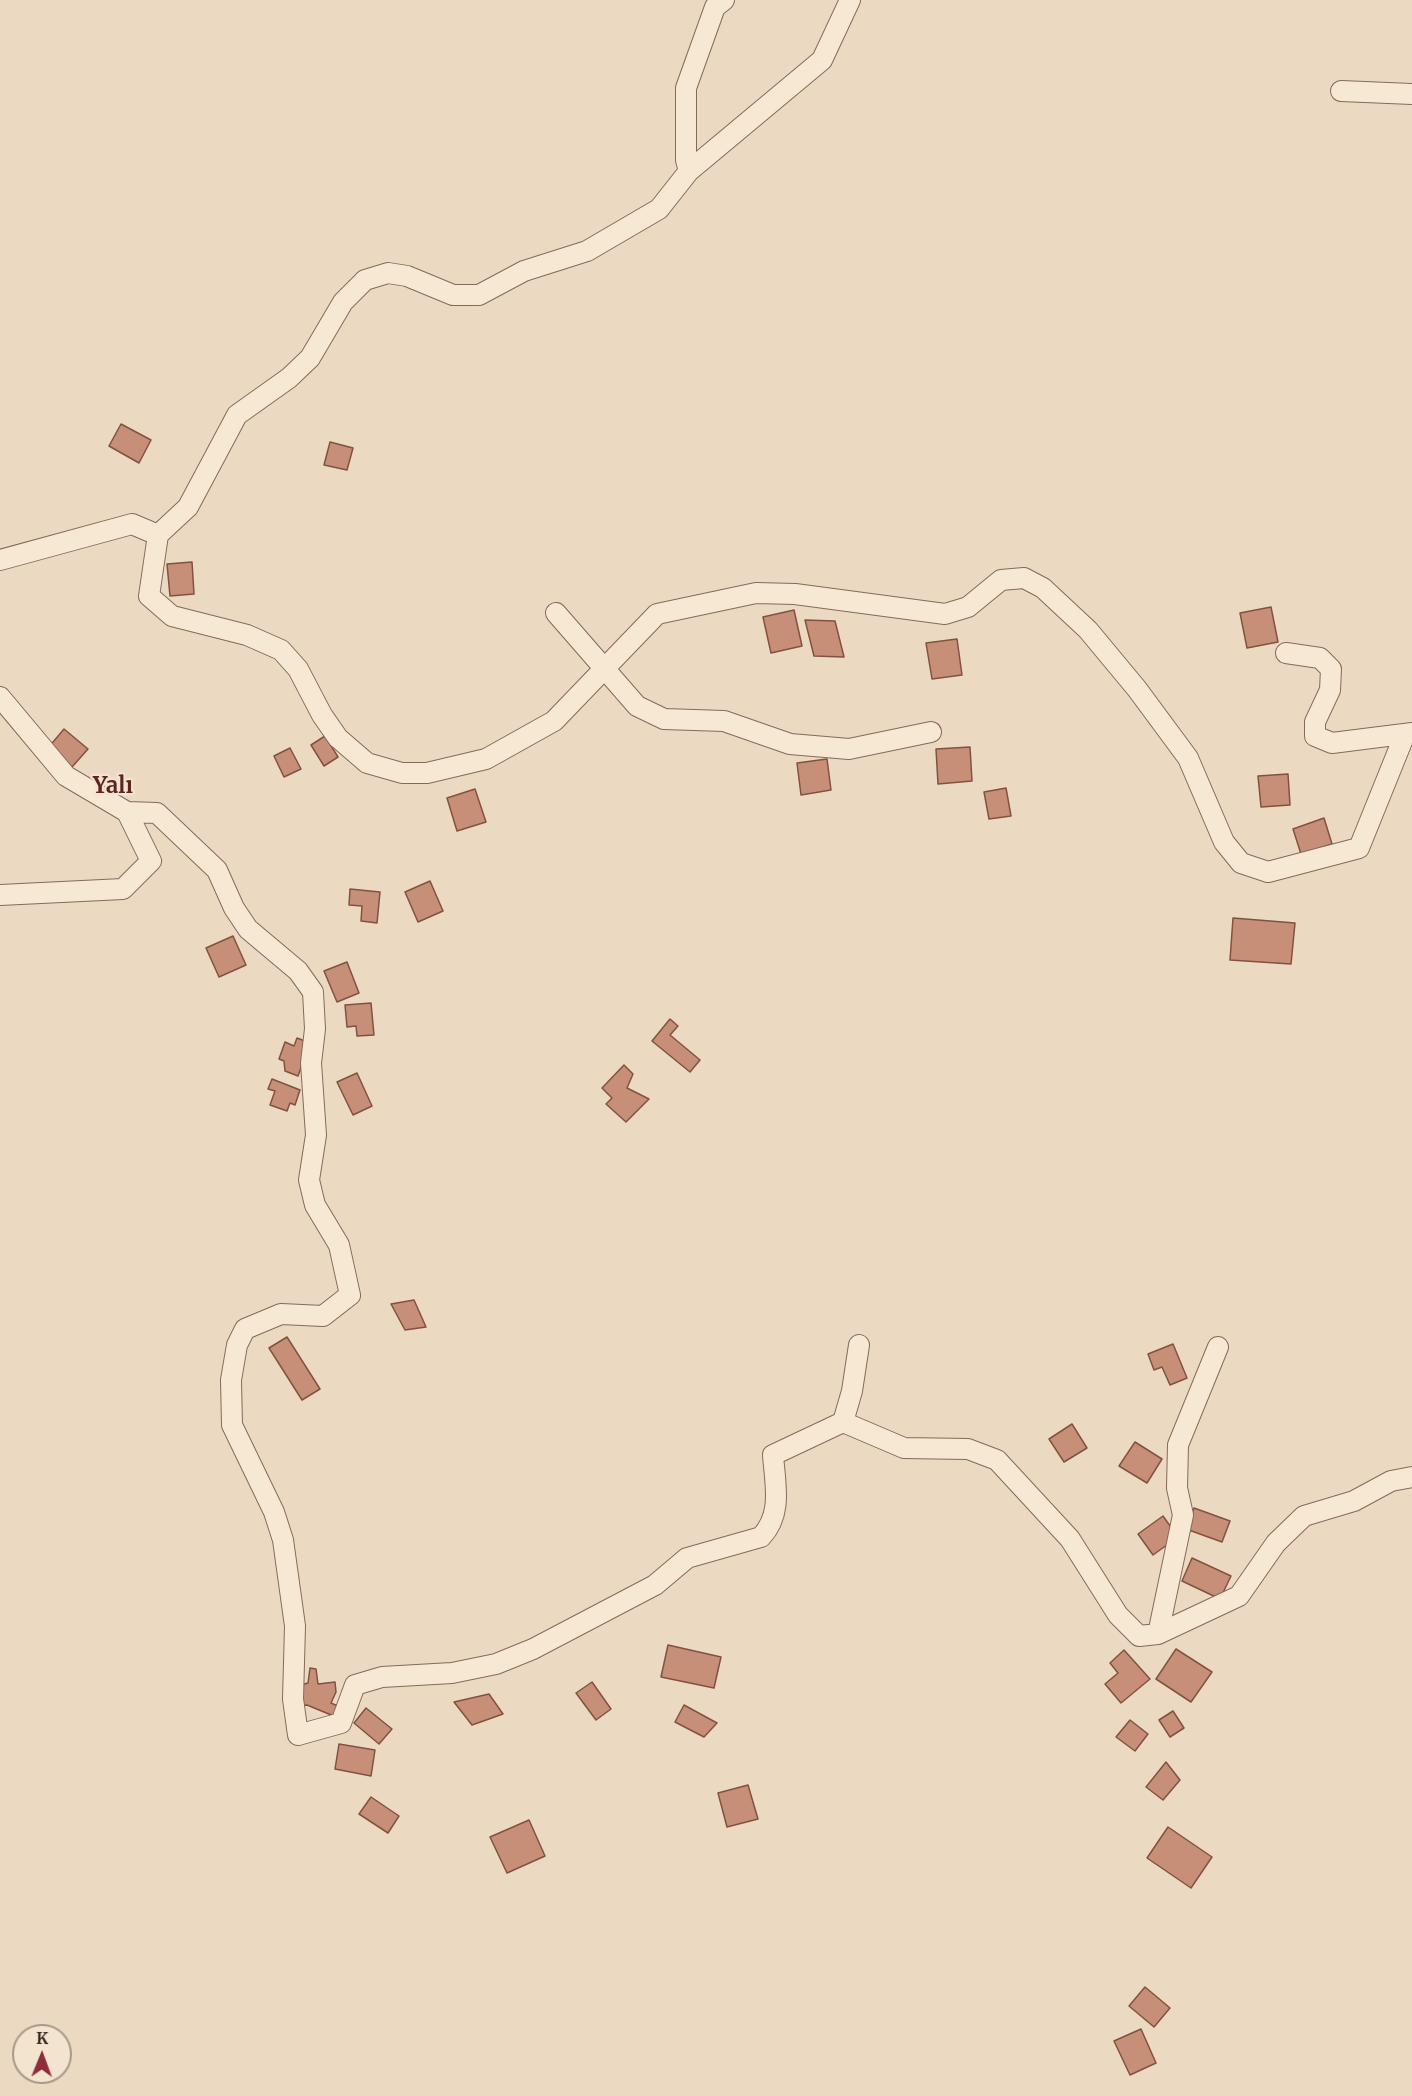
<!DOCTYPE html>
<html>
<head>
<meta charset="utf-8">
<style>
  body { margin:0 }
  #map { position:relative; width:1412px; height:2096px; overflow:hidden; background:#ecd9c1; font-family:Merriweather,serif }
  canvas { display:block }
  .north { position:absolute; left:12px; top:2024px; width:60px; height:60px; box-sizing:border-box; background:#f3e4d0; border:2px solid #a79888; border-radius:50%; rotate:1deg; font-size:16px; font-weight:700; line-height:24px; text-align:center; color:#34251d }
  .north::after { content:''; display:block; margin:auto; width:21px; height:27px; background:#902c3b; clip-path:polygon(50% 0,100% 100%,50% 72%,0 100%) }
</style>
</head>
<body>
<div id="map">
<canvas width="1412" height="2096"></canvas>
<div class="north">K</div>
</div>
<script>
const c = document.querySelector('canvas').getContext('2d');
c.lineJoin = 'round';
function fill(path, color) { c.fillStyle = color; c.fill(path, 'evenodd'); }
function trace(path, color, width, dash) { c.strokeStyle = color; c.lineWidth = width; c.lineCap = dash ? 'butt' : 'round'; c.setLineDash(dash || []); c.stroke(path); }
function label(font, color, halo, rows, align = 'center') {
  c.font = font + ' Merriweather,serif'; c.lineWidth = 4.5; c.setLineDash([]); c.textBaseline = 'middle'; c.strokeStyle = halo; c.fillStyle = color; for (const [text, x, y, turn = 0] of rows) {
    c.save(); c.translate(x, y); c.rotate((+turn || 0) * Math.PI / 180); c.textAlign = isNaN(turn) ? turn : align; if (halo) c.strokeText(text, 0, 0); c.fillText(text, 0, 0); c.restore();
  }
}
const building = new Path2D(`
  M 121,424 L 151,440 L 139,463 L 109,446 Z
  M 330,442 L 353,448 L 347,470 L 324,465 Z
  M 192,562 L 194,594 L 170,596 L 167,564 Z
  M 1271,607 L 1278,642 L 1247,648 L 1240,613 Z
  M 794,610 L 802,646 L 771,653 L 763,617 Z
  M 805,620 L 835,621 L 844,657 L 814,656 Z
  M 957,639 L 962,675 L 932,679 L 926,643 Z
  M 64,729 L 88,749 L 72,767 L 48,748 Z
  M 325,736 L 338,757 L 324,766 L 311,745 Z
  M 970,747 L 972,781 L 938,784 L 936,749 Z
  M 290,748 L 301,769 L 284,777 L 274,756 Z
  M 827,759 L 831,790 L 801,795 L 797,763 Z
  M 1288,774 L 1290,805 L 1261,807 L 1258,776 Z
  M 1006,788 L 1011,816 L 989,819 L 984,792 Z
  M 475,789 L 486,822 L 457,831 L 447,798 Z
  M 1324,818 L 1332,844 L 1301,854 L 1293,829 Z
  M 430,881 L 443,911 L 418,922 L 405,892 Z
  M 350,889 L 380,892 L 377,923 L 361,921 L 362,906 L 349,905 Z
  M 1233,918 L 1295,923 L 1291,964 L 1230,960 Z
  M 233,936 L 246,965 L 219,977 L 206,948 Z
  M 347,962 L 359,993 L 337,1002 L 324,971 Z
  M 371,1003 L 374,1035 L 357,1036 L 356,1026 L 347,1027 L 345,1005 Z
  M 670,1019 L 678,1026 L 670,1035 L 700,1060 L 690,1072 L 652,1041 Z
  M 297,1038 L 310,1043 L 298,1076 L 285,1071 L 284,1061 L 279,1059 L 285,1042 L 294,1046 Z
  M 624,1065 L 633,1074 L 627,1088 L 649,1099 L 626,1122 L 606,1104 L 612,1098 L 602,1088 Z
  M 357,1073 L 372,1106 L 353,1115 L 337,1082 Z
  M 272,1079 L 300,1090 L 295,1105 L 290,1103 L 287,1111 L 270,1105 L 275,1091 L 268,1089 Z
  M 414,1300 L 426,1327 L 405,1330 L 391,1304 Z
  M 287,1337 L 320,1389 L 302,1400 L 269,1348 Z
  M 1173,1344 L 1187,1378 L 1170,1385 L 1162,1367 L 1154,1370 L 1148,1354 Z
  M 1072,1424 L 1087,1448 L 1064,1462 L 1049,1439 Z
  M 1135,1442 L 1162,1459 L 1147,1483 L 1119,1466 Z
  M 1194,1508 L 1230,1521 L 1222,1542 L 1186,1529 Z
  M 1163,1516 L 1178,1537 L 1153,1555 L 1138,1534 Z
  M 1192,1558 L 1231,1576 L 1220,1599 L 1182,1581 Z
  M 668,1645 L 721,1657 L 714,1688 L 661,1677 Z
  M 1176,1649 L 1212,1672 L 1191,1702 L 1156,1679 Z
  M 1124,1650 L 1150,1679 L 1121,1703 L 1105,1684 L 1118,1673 L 1110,1663 Z
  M 310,1668 L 316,1669 L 318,1684 L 335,1682 L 336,1692 L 331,1703 L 340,1707 L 336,1717 L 307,1705 L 300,1706 L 296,1686 L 308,1683 Z
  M 592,1682 L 611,1709 L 596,1720 L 576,1693 Z
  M 489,1694 L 503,1714 L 472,1725 L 454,1702 Z
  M 684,1705 L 717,1723 L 704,1737 L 675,1722 Z
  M 366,1708 L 392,1729 L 379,1744 L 354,1723 Z
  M 1173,1711 L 1184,1728 L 1170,1737 L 1159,1720 Z
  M 1130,1720 L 1148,1734 L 1135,1751 L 1116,1737 Z
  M 339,1744 L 375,1750 L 371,1776 L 335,1769 Z
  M 1166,1762 L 1180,1780 L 1163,1800 L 1146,1787 Z
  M 748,1785 L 758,1819 L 727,1827 L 718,1793 Z
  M 371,1797 L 399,1816 L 388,1833 L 359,1814 Z
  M 529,1820 L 545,1856 L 507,1873 L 490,1837 Z
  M 1168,1827 L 1212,1857 L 1191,1888 L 1147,1858 Z
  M 1145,1987 L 1170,2008 L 1154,2027 L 1129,2006 Z
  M 1141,2029 L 1156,2063 L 1130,2075 L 1114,2041 Z`);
fill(building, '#c88f78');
trace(building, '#825240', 1.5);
const minor = new Path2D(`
  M 850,0 L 822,60 L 689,171 L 659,209 L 587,251 L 524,271 L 479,295 L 453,295 L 407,276 L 388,273 L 365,280 L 343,302 L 310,358 L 289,378 L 237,415 L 188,507 L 158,535 L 149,596 L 172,616 L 247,635 L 281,650 L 298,669 L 322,715 L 338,738 L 367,763 L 402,773 L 427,773 L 486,759 L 554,721 L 657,614 L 756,593 L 795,594 L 945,614 L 968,607 L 1001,580 L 1024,578 L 1043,588 L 1088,630 L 1137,689 L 1188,758 L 1224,842 L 1241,863 L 1268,872 L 1359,848 L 1405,734
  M 1341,91 L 1412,94
  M 689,171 L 686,160 L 686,88 L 715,7 L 724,0
  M 0,560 L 132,524 L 158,535
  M 556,613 L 637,706 L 664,719 L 724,721 L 790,744 L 849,749 L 931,732
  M 1286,653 L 1320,658 L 1331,669 L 1330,690 L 1315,722 L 1315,736 L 1332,743 L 1412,733
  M 0,697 L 66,776 L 127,812 L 157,813 L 217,870 L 234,908 L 248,929 L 298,971 L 313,992 L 315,1029 L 311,1063 L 316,1135 L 309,1180 L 315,1205 L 339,1245 L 350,1295 L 323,1316 L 281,1314 L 245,1329 L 237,1345 L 231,1380 L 232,1425 L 274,1512 L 283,1540 L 295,1626 L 293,1699 L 298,1735 L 341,1723 L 355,1685 L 382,1677 L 452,1673 L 496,1664 L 533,1649 L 655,1585 L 687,1558 L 761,1537 C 783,1514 775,1484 773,1455 L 843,1422 L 904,1448 L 968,1449 L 997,1460 L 1070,1539 L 1118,1615 L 1139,1636 L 1158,1634 L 1239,1596 L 1276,1543 L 1304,1516 L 1354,1501 L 1391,1481 L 1412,1477
  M 0,895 L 123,889 L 151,861 L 127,812
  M 843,1422 L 852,1391 L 859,1345
  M 1158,1634 L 1183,1515 L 1177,1488 L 1178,1445 L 1218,1347`);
trace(minor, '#846a5a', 22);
trace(minor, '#f7e8d4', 20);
label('bold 22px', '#5f231f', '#f3e4d0', [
  ["Yalı",113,787]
]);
</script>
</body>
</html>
